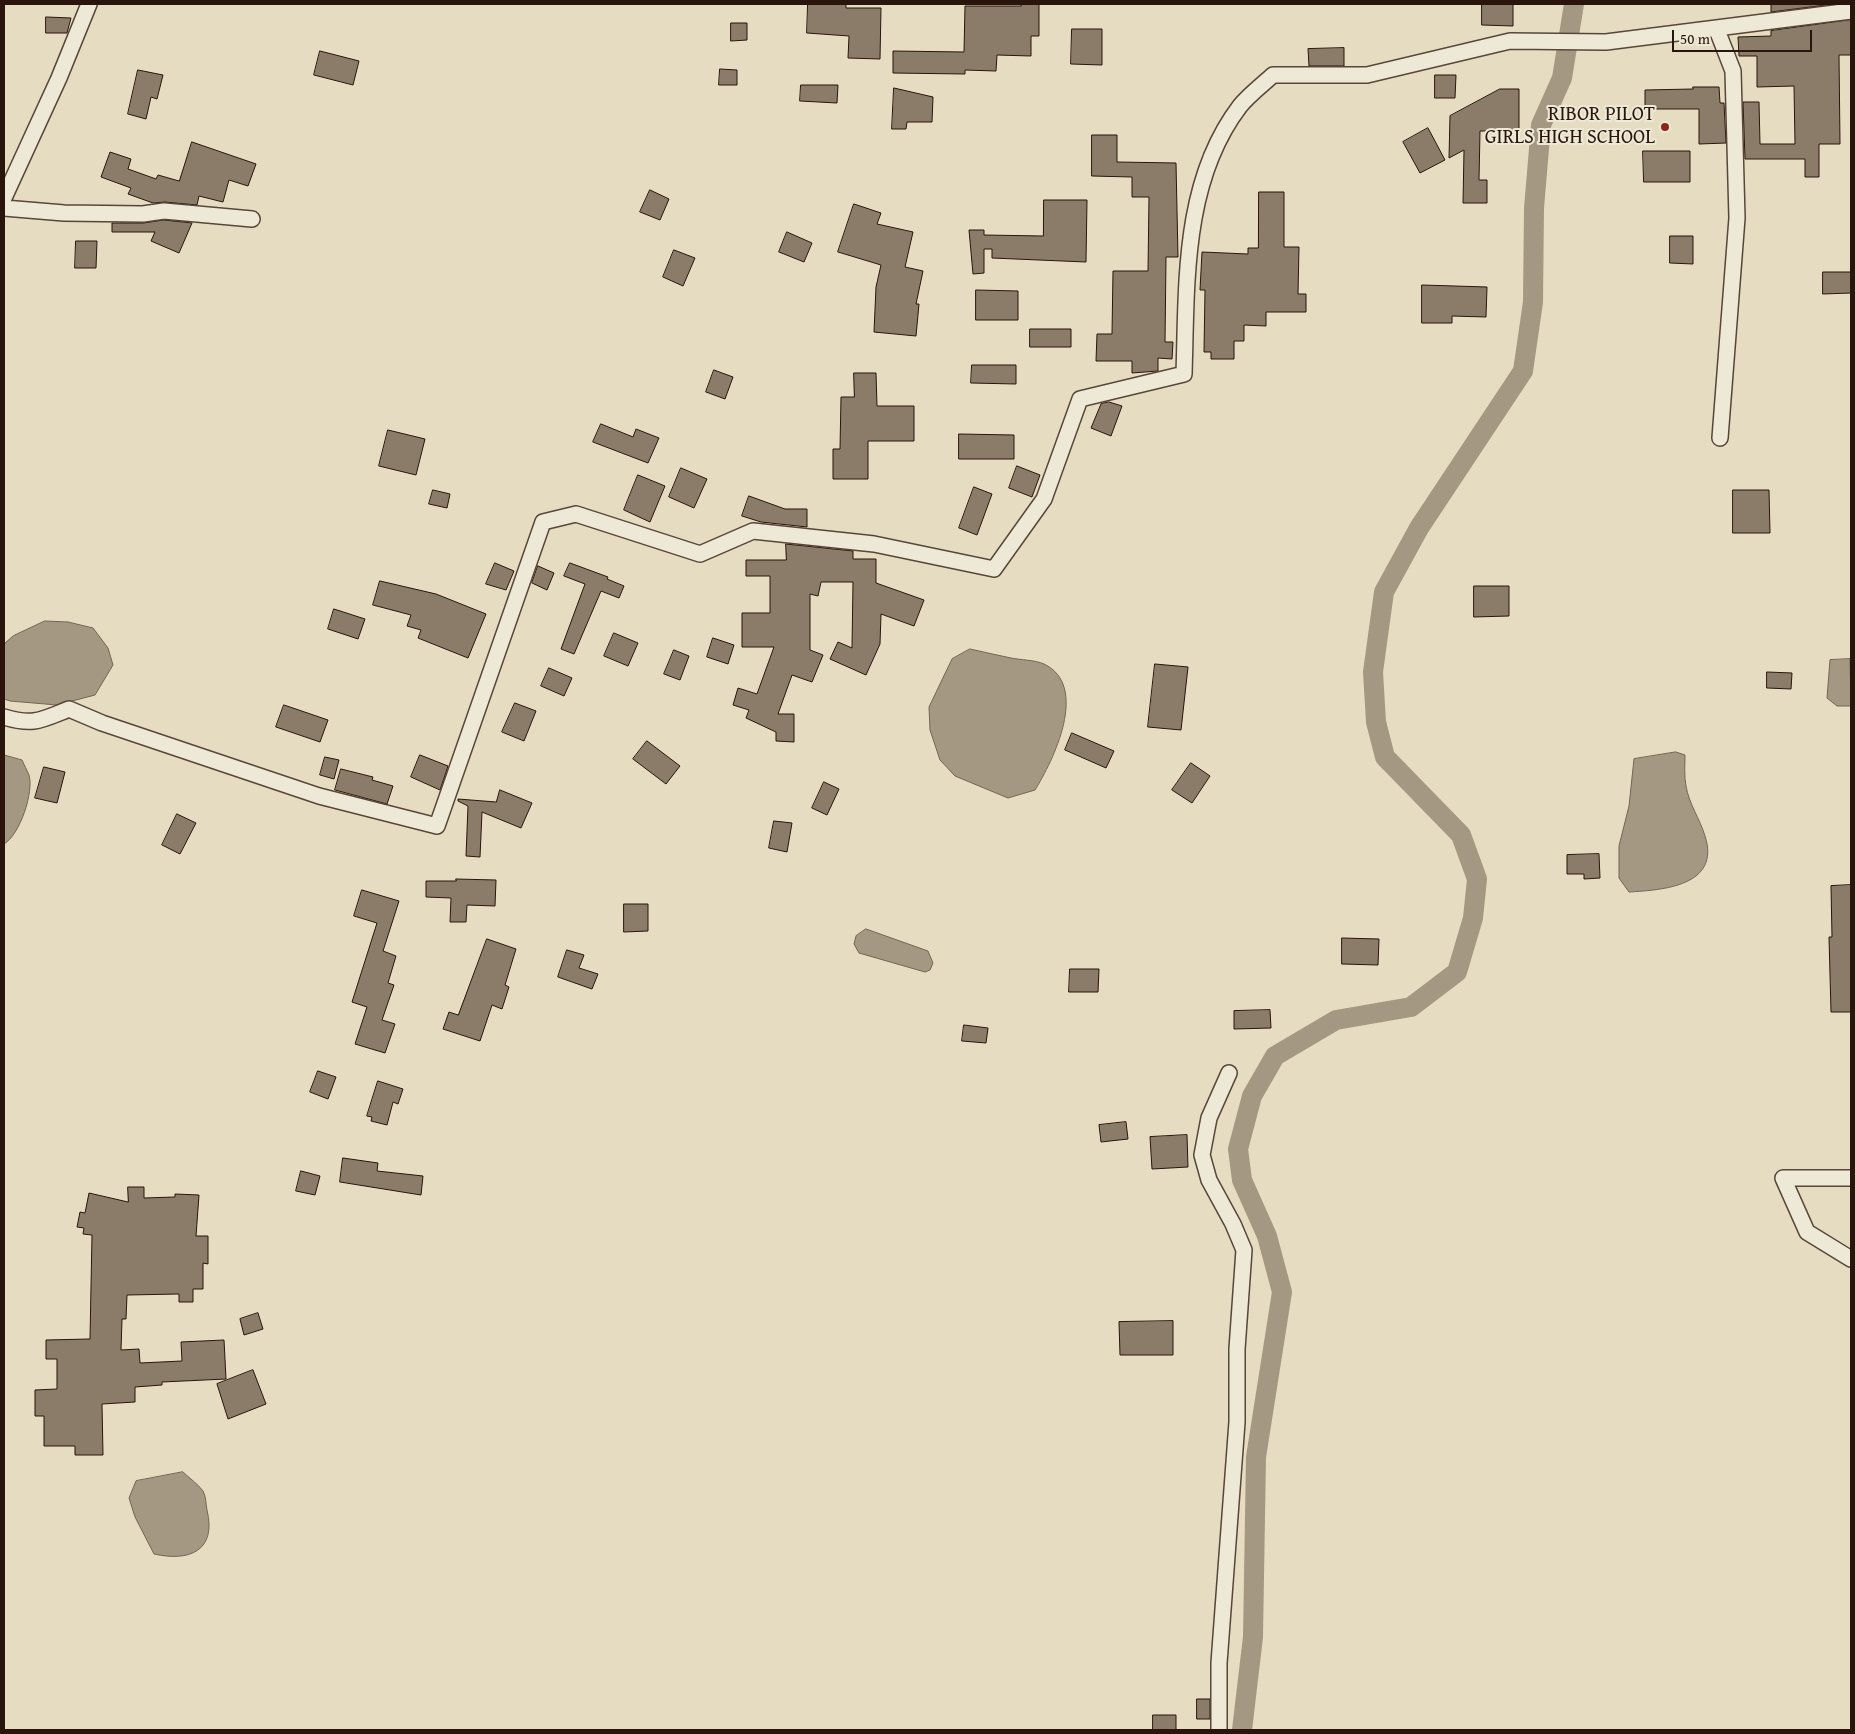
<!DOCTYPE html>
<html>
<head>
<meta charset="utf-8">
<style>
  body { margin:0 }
  #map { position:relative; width:1855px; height:1734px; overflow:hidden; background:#e5dcc1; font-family:"Gentium Book Plus",serif }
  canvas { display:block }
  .frame { position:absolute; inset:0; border:5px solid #29150b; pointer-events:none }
  .scale { position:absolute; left:1672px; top:30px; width:140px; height:22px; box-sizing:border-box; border:2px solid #29150b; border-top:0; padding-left:6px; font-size:15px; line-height:18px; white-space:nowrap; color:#29150b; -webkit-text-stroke:4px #eee8d7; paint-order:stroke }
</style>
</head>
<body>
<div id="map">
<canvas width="1855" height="1734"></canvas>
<div class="frame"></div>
<div class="scale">50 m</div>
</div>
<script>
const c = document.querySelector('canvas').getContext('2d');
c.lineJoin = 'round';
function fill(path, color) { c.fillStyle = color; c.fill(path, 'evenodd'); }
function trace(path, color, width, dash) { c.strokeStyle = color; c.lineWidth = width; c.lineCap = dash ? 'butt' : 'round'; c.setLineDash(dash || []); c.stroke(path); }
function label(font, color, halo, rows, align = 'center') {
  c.font = font + ' "Gentium Book Plus",serif'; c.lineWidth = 4; c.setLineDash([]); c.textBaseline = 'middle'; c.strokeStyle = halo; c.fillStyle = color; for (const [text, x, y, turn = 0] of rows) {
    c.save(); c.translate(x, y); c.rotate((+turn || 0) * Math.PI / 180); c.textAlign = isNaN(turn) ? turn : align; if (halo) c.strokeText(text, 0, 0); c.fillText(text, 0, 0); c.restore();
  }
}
const water = new Path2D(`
  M 45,621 L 68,622 L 93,628 L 108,648 L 113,665 L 95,695 L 57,705 L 10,701 L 4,699 L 4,644 L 13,636 Z
  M 970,649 C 983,652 997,655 1011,658 C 1021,660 1035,660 1044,664 C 1090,686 1053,761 1035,790 L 1008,798 L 955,776 L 940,760 L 930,730 L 929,707 L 952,659 Z
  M 1850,659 L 1851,706 L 1837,706 L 1827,698 L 1830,660 Z
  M 1676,752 L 1685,755 C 1685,765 1684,776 1686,786 C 1689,804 1700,819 1705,836 C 1721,886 1663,890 1629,892 L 1619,878 L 1619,846 L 1629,806 L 1634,759 Z
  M 4,755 L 22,760 C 24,765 27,770 29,775 C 34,792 20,835 4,844 Z
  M 866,929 L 928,951 L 933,963 L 930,970 L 925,972 L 859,953 L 854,944 L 856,936 Z
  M 183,1472 C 189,1478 198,1484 203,1491 C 206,1496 206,1505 207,1510 C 217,1551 189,1562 154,1554 L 135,1517 L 129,1498 L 136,1481 Z`);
fill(water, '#a59883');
trace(water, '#736453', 1);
trace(new Path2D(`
  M 1242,1730 L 1253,1637 L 1256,1457 L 1282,1292 L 1267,1236 L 1242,1180 L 1238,1149 L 1252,1096 L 1275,1056 L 1336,1020 L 1411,1007 L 1457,972 L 1473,918 L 1477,879 L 1461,835 L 1385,757 L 1376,722 L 1373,672 L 1384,592 L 1419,528 L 1523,371 L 1533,302 L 1534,208 L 1541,125 L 1562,78 L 1574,4`), '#a59883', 20);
const building = new Path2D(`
  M 808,4 L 846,4 L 846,8 L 881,8 L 880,59 L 848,58 L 849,36 L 807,33 Z
  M 1021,4 L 1039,4 L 1039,36 L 1031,36 L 1031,56 L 997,55 L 996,71 L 965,70 L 965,74 L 893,73 L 893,51 L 964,52 L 965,6 L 1021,6 Z
  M 1482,4 L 1513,4 L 1513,26 L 1482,25 Z
  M 1805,4 L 1834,4 L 1771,12 L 1771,5 Z
  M 46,17 L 71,18 L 67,33 L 46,33 Z
  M 1851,20 L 1851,55 L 1839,55 L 1840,144 L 1819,144 L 1819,177 L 1805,177 L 1805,159 L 1745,159 L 1743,102 L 1759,102 L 1760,144 L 1795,144 L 1794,86 L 1757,87 L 1757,56 L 1739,56 L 1738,37 L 1771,36 L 1771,31 Z
  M 731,23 L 747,23 L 747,40 L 731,41 Z
  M 1072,29 L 1102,29 L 1102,65 L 1071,64 Z
  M 1344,48 L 1344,66 L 1309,66 L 1308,49 Z
  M 320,51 L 359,61 L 353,85 L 314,75 Z
  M 720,69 L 737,70 L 737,85 L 719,85 Z
  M 138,70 L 163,75 L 157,99 L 151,97 L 146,119 L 128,114 Z
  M 1435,75 L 1456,75 L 1455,98 L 1435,98 Z
  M 801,85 L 838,85 L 837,103 L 800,101 Z
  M 1693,87 L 1719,87 L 1720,103 L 1724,103 L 1726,143 L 1699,144 L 1699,109 L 1645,109 L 1645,90 L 1693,89 Z
  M 894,88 L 933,97 L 932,122 L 907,122 L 906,129 L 892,129 Z
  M 1500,89 L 1519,89 L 1519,131 L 1480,131 L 1479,180 L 1487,180 L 1487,203 L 1463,203 L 1464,150 L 1449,158 L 1450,116 Z
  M 1428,128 L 1445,160 L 1420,173 L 1403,142 Z
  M 1092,135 L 1117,135 L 1117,162 L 1176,163 L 1178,257 L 1166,257 L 1165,342 L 1173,342 L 1172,359 L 1158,358 L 1158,371 L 1132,373 L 1132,361 L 1096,361 L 1097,334 L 1112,334 L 1113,271 L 1148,271 L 1149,197 L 1132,197 L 1132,177 L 1092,176 Z
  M 192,142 L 256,164 L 248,186 L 229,180 L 223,202 L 199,196 L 197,205 L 165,202 L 153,203 L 128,194 L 131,188 L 101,177 L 110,152 L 131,159 L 128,169 L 156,179 L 158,175 L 179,181 Z
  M 1643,151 L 1690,151 L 1690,182 L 1644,182 Z
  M 650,190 L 669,199 L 660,220 L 640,212 Z
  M 1259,192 L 1284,192 L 1284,247 L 1299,247 L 1298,294 L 1306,294 L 1306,312 L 1266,312 L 1266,326 L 1244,325 L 1244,341 L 1234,341 L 1234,359 L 1211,359 L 1211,352 L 1204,352 L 1205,290 L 1200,290 L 1202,252 L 1248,254 L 1248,248 L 1258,248 Z
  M 1044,200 L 1087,200 L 1086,262 L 992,258 L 992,249 L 984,249 L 984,273 L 973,274 L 969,230 L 984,230 L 984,235 L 1043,236 Z
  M 854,204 L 881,213 L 877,224 L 913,232 L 905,267 L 923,271 L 916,304 L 919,304 L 916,336 L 874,332 L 876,287 L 881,265 L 838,252 Z
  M 164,220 L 192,223 L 179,253 L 151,241 L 155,232 L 112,232 L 112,223 L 143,223 Z
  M 787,232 L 812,243 L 804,262 L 779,252 Z
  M 1670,236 L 1693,236 L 1693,264 L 1670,263 Z
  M 76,241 L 97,241 L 96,268 L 75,268 Z
  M 674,250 L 695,258 L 683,286 L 663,277 Z
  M 1823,272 L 1851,272 L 1851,293 L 1823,294 Z
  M 1422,285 L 1487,287 L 1486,317 L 1452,316 L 1452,323 L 1422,323 Z
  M 976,290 L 1018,291 L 1018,320 L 976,320 Z
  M 1030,329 L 1071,329 L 1071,347 L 1030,347 Z
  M 972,365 L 1016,365 L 1016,384 L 971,383 Z
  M 714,370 L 733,377 L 725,399 L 706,392 Z
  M 854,373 L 876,373 L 877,406 L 914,406 L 914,441 L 868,441 L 868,479 L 833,479 L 833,449 L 840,449 L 841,397 L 854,397 Z
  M 1109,402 L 1122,406 L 1111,436 L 1091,428 L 1101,404 Z
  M 601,424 L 633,437 L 636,429 L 659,438 L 648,463 L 593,442 Z
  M 388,430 L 425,439 L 416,475 L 379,466 Z
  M 959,434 L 1014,435 L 1014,459 L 959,459 Z
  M 1017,466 L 1040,475 L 1032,497 L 1009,488 Z
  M 681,468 L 707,479 L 694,508 L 669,497 Z
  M 638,475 L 665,486 L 650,522 L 624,510 Z
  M 974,487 L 992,494 L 977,535 L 959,528 Z
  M 433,490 L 450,494 L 447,508 L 429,504 Z
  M 1733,490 L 1769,490 L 1770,533 L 1733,533 Z
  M 749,496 L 785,509 L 807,509 L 807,527 L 761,522 L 742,516 Z
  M 786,544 L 853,551 L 853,559 L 876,559 L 876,583 L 924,600 L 914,626 L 881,614 L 880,644 L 866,675 L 830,659 L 838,642 L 852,648 L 853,582 L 821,582 L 818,596 L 810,594 L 810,650 L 823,655 L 812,682 L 792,675 L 778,714 L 794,714 L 794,742 L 776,741 L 776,732 L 746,718 L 749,710 L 733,705 L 738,688 L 757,694 L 774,647 L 742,647 L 742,613 L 770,613 L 770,576 L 746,576 L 746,560 L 786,560 Z
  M 495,563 L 514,571 L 506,590 L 486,584 Z
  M 570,563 L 608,577 L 607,579 L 624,586 L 619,598 L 601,591 L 574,654 L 561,649 L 585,584 L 564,576 Z
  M 538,566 L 554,573 L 547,590 L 532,583 Z
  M 380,581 L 436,594 L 486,614 L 468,658 L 418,638 L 421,630 L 407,626 L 411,615 L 373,605 Z
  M 1474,586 L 1509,586 L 1509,616 L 1474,617 Z
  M 334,609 L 365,619 L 358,639 L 328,629 Z
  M 614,633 L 638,643 L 628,666 L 604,656 Z
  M 713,638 L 734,645 L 728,664 L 707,657 Z
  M 674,650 L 689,656 L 680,680 L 664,674 Z
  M 1155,664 L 1188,667 L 1181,730 L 1148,727 Z
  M 549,668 L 572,678 L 564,696 L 541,686 Z
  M 1767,672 L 1792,673 L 1791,689 L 1767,688 Z
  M 515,703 L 536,711 L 524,741 L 502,732 Z
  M 284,705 L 328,720 L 320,742 L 276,727 Z
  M 1072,733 L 1114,751 L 1106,768 L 1065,750 Z
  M 647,741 L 680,766 L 666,784 L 633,759 Z
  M 420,755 L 448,766 L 440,790 L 411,777 Z
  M 325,757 L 339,760 L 334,779 L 320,775 Z
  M 1191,763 L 1210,776 L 1192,803 L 1172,790 Z
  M 44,767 L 65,772 L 57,803 L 35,798 Z
  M 341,769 L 373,777 L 372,780 L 393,786 L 387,804 L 335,790 Z
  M 824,782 L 839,789 L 827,815 L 812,808 Z
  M 500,790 L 532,803 L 521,828 L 482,812 L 480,857 L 466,856 L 468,806 L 458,801 L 458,799 L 496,802 Z
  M 177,814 L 196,823 L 180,854 L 162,845 Z
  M 774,821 L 792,823 L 787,852 L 769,848 Z
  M 1599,854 L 1600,878 L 1584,879 L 1584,874 L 1567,874 L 1567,855 Z
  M 456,879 L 496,880 L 495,906 L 467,905 L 466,922 L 450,922 L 451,898 L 426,897 L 426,881 L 456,881 Z
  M 1851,885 L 1851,1012 L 1831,1012 L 1829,937 L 1832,937 L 1831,886 Z
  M 362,890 L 399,901 L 383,951 L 396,956 L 388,983 L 394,985 L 382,1020 L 395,1024 L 385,1053 L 355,1044 L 367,1007 L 352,1002 L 377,923 L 354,916 Z
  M 624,904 L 648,904 L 648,931 L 624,932 Z
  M 1342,938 L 1379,939 L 1378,965 L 1342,964 Z
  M 487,939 L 516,949 L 505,985 L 509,987 L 502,1009 L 492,1005 L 480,1041 L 443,1029 L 449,1012 L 458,1015 Z
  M 567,950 L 584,955 L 579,968 L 598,974 L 592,989 L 558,977 Z
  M 1070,969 L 1099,969 L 1098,992 L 1069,992 Z
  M 1270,1010 L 1271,1028 L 1234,1029 L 1234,1011 Z
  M 964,1025 L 988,1028 L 986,1043 L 962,1041 Z
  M 318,1071 L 336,1077 L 328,1099 L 310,1092 Z
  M 378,1081 L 403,1089 L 398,1104 L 393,1102 L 387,1125 L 371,1121 L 372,1117 L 367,1116 Z
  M 1126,1122 L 1128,1139 L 1101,1142 L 1099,1125 Z
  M 1187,1135 L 1188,1167 L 1152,1169 L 1150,1137 Z
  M 343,1158 L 378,1163 L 377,1171 L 423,1176 L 421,1195 L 340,1182 Z
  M 301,1171 L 320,1176 L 315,1195 L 296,1191 Z
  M 128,1187 L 144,1187 L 144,1198 L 175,1197 L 175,1194 L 199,1195 L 196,1236 L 208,1236 L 208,1264 L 203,1263 L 203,1289 L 193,1289 L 193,1302 L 179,1302 L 179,1294 L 127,1295 L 126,1319 L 122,1319 L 121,1350 L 139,1349 L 140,1363 L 182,1361 L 181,1342 L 224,1340 L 226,1379 L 162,1382 L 162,1385 L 135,1387 L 135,1402 L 102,1404 L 103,1455 L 75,1455 L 75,1446 L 44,1446 L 44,1416 L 35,1416 L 35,1390 L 57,1389 L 57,1359 L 46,1359 L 46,1340 L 90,1339 L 92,1235 L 83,1234 L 84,1228 L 77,1227 L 80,1212 L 85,1213 L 89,1193 L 128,1202 Z
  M 258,1313 L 263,1329 L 244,1335 L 240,1319 Z
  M 1173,1321 L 1173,1355 L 1120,1355 L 1119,1322 Z
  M 253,1370 L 266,1404 L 228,1419 L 217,1384 Z
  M 1197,1699 L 1210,1699 L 1210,1719 L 1197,1719 Z
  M 1153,1715 L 1176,1715 L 1176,1730 L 1153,1730 Z`);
fill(building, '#8b7c6a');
trace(building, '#29150b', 1);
const minor = new Path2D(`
  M 1717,30 L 1733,71 L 1737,218 L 1720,438
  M 4,198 L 59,78 L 89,4
  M 4,208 L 64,213 L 143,214 L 164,211 L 252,219
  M 4,717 C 34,726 41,720 69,709 L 102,723 L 319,796 L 437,826 L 543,522 L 576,514 L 700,554 L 753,531 L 874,544 L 994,569 L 1044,499 L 1080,399 L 1184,374 C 1187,284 1182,182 1240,106 C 1249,95 1262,85 1273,75 L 1367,75 L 1510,41 L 1606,42 L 1851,11
  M 1851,1178 L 1783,1178 L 1807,1232 L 1851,1259
  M 1219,1730 L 1219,1663 L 1237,1422 L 1237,1349 L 1244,1250 L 1233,1224 L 1209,1180 L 1202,1155 L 1209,1118 L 1229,1073`);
trace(minor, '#584738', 18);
trace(minor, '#eee8d7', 15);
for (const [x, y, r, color] of [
  [1665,127,5,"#8f2418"]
]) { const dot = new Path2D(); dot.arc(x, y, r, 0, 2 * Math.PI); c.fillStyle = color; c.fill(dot); trace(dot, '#eee8d7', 2); }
label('20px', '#29150b', '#eee8d7', [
  ["RIBOR PILOT",1655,115],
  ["GIRLS HIGH SCHOOL",1655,138]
], 'right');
</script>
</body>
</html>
